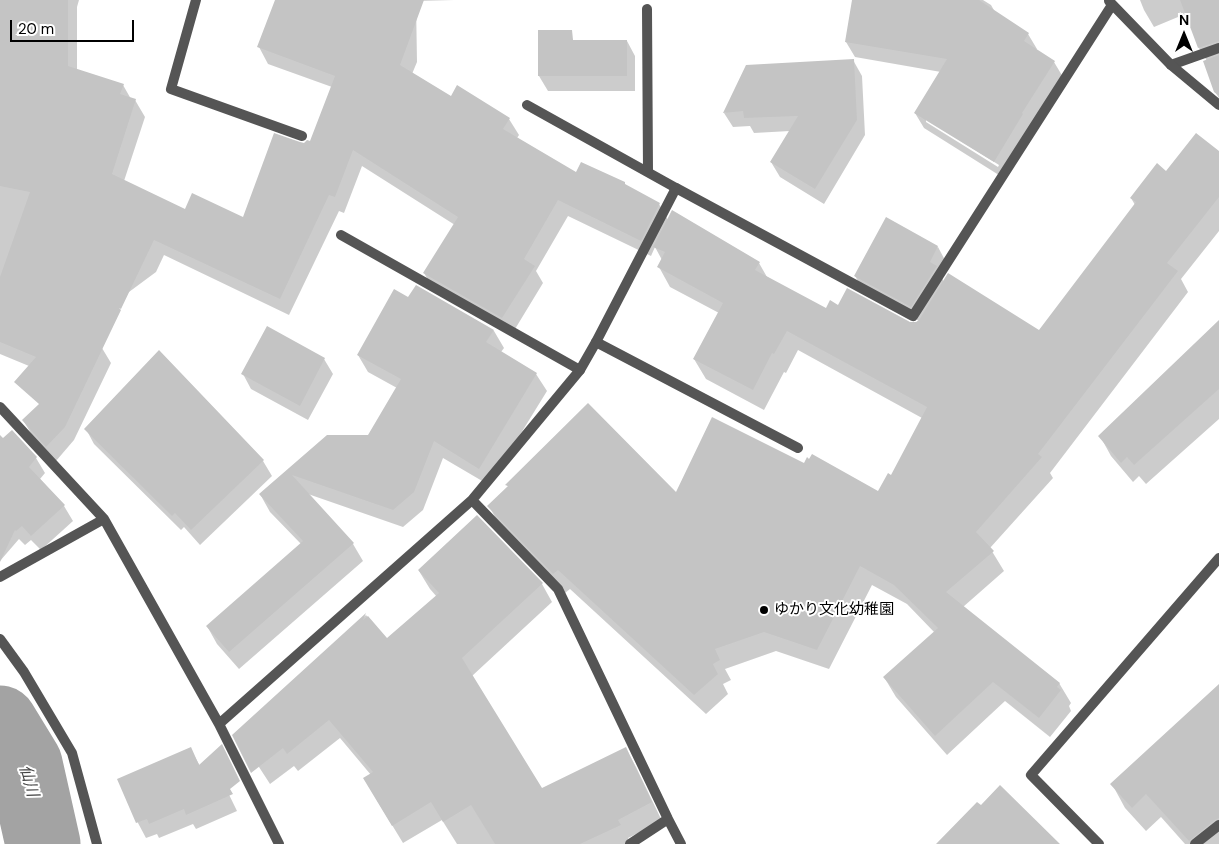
<!DOCTYPE html>
<html>
<head>
<meta charset="utf-8">
<style>
  body { margin:0 }
  #map { position:relative; width:1219px; height:844px; overflow:hidden; background:#fff; font-family:"DM Sans",sans-serif }
  canvas { display:block }
  .north { position:absolute; left:1159px; top:10px; width:50px; height:50px; -webkit-text-stroke:4px #fff; paint-order:stroke; rotate:0deg; font-size:14px; font-weight:700; line-height:20px; text-align:center; color:#000 }
  .north::after { content:''; display:block; margin:auto; width:18px; height:22px; background:#000; clip-path:polygon(50% 0,100% 100%,50% 72%,0 100%) }
  .scale { position:absolute; left:10px; top:20px; width:124px; height:22px; box-sizing:border-box; border:2px solid #000; border-top:0; padding-left:6px; font-size:15px; line-height:18px; white-space:nowrap; color:#000; -webkit-text-stroke:4px #fff; paint-order:stroke }
</style>
</head>
<body>
<div id="map">
<canvas width="1219" height="844"></canvas>
<div class="north">N</div>
<div class="scale">20 m</div>
</div>
<script>
const c = document.querySelector('canvas').getContext('2d');
c.lineJoin = 'round';
function fill(path, color) { c.fillStyle = color; c.fill(path, 'evenodd'); }
function trace(path, color, width, dash) { c.strokeStyle = color; c.lineWidth = width; c.lineCap = dash ? 'butt' : 'round'; c.setLineDash(dash || []); c.stroke(path); }
function label(font, color, halo, rows, align = 'center') {
  c.font = font + ' "DM Sans","Noto Sans JP",sans-serif'; c.lineWidth = 4; c.setLineDash([]); c.textBaseline = 'middle'; c.strokeStyle = halo; c.fillStyle = color; for (const [text, x, y, turn = 0] of rows) {
    c.save(); c.translate(x, y); c.rotate((+turn || 0) * Math.PI / 180); c.textAlign = isNaN(turn) ? turn : align; if (halo) c.strokeText(text, 0, 0); c.fillText(text, 0, 0); c.restore();
  }
}
fill(new Path2D(`
  M 0,0 L 79,0 L 77,7 L 77,70 L 123,85 L 131,99 L 135,100 L 145,117 L 124,181 L 186,210 L 243,219 L 299,144 L 310,143 L 332,87 L 268,64 L 259,47 L 276,0 L 454,0 L 416,1 L 417,62 L 412,74 L 451,97 L 509,119 L 519,135 L 517,138 L 577,174 L 624,183 L 626,186 L 659,204 L 668,220 L 759,263 L 767,277 L 827,310 L 839,306 L 909,323 L 916,323 L 919,321 L 864,291 L 855,276 L 938,247 L 946,262 L 940,274 L 944,282 L 1039,331 L 1135,205 L 1131,198 L 1166,172 L 1219,153 L 1219,231 L 1181,279 L 1188,292 L 1050,473 L 1053,478 L 990,548 L 1004,571 L 963,607 L 1059,683 L 1071,703 L 1069,706 L 1071,711 L 1050,737 L 1005,701 L 947,755 L 896,697 L 884,677 L 935,633 L 907,604 L 872,585 L 829,669 L 776,651 L 725,669 L 731,680 L 723,684 L 728,694 L 706,714 L 570,589 L 565,593 L 500,526 L 489,506 L 509,488 L 507,485 L 677,494 L 804,464 L 879,492 L 892,476 L 922,418 L 798,350 L 786,373 L 784,372 L 764,410 L 706,379 L 694,359 L 719,313 L 670,287 L 659,267 L 662,260 L 655,247 L 651,256 L 568,216 L 536,271 L 543,283 L 512,334 L 434,290 L 424,273 L 455,225 L 362,166 L 344,213 L 339,211 L 289,315 L 164,255 L 156,272 L 29,366 L 0,354 Z
  M 853,0 L 983,0 L 991,5 L 995,12 L 1028,34 L 1037,49 L 1036,50 L 1054,62 L 1063,77 L 1002,177 L 924,128 L 915,113 L 941,72 L 855,57 L 846,42 ZM 926,119 L 999,165 L 998,167 L 926,122 Z
  M 1140,0 L 1219,0 L 1219,98 L 1215,92 L 1207,61 L 1199,48 L 1190,23 L 1184,26 L 1178,17 L 1154,27 L 1144,10 Z
  M 627,41 L 635,56 L 635,91 L 548,91 L 539,76 Z
  M 853,60 L 862,76 L 865,135 L 824,204 L 780,177 L 771,162 L 790,131 L 754,133 L 750,126 L 733,127 L 724,113 Z
  M 408,299 L 494,331 L 504,348 L 501,352 L 536,374 L 547,391 L 489,485 L 443,458 L 423,510 L 403,527 L 308,494 L 353,544 L 363,561 L 239,669 L 217,644 L 207,626 L 302,545 L 270,512 L 260,494 L 327,436 L 368,436 L 397,388 L 368,372 L 358,355 Z
  M 1219,323 L 1219,419 L 1146,484 L 1139,476 L 1133,482 L 1111,456 L 1100,436 Z
  M 268,328 L 324,359 L 333,374 L 308,420 L 251,389 L 243,374 Z
  M 102,348 L 111,363 L 74,440 L 56,461 L 32,435 L 23,420 Z
  M 159,352 L 263,461 L 272,476 L 200,545 L 184,527 L 181,530 L 94,444 L 86,429 Z
  M 12,431 L 36,458 L 45,473 L 40,479 L 64,506 L 73,521 L 41,550 L 31,540 L 25,545 L 19,539 L 0,561 L 0,442 Z
  M 477,517 L 542,584 L 552,602 L 472,676 L 542,790 L 626,749 L 636,767 L 662,821 L 628,838 L 631,844 L 457,844 L 442,820 L 403,843 L 375,797 L 371,775 L 340,738 L 298,771 L 294,766 L 270,784 L 248,750 L 237,732 L 366,615 L 369,619 L 387,640 L 437,597 L 430,589 L 419,571 Z
  M 1219,686 L 1219,844 L 1185,844 L 1161,817 L 1146,831 L 1125,808 L 1112,784 Z
  M 190,748 L 200,766 L 218,772 L 237,811 L 196,829 L 193,824 L 159,838 L 157,834 L 146,838 L 138,823 L 118,780 Z`), '#0003');
trace(new Path2D(`
  M 0,723 L 25,764 L 43,844`), '#a3a3a3', 75);
fill(new Path2D(`
  M 0,0 L 68,0 L 68,66 L 124,84 L 120,94 L 136,99 L 112,174 L 185,209 L 192,193 L 243,217 L 274,133 L 300,142 L 304,143 L 307,140 L 310,141 L 335,76 L 257,47 L 275,0 L 424,0 L 400,65 L 451,96 L 457,85 L 510,118 L 503,129 L 576,172 L 581,162 L 625,182 L 625,184 L 660,203 L 641,241 L 558,200 L 524,259 L 535,266 L 502,318 L 423,273 L 458,217 L 353,150 L 335,197 L 329,195 L 280,299 L 154,240 L 121,309 L 119,308 L 121,310 L 65,427 L 46,447 L 22,420 L 39,404 L 14,382 L 36,357 L 0,342 L 0,277 L 30,192 L 0,186 Z
  M 852,0 L 979,0 L 1029,33 L 1024,41 L 1055,61 L 1022,113 L 1023,114 L 994,162 L 914,113 L 947,59 L 845,42 Z
  M 1180,0 L 1219,0 L 1219,41 L 1198,48 Z
  M 538,30 L 572,30 L 573,40 L 627,40 L 627,76 L 538,76 Z
  M 1219,55 L 1219,95 L 1218,95 L 1214,92 L 1203,61 Z
  M 854,59 L 857,120 L 815,189 L 770,162 L 798,116 L 744,118 L 743,111 L 723,113 L 746,65 Z
  M 1196,133 L 1219,151 L 1219,197 L 1167,263 L 1178,271 L 1038,454 L 1042,457 L 976,532 L 994,551 L 946,592 L 1060,683 L 1057,687 L 1061,690 L 1039,718 L 993,682 L 935,736 L 883,677 L 938,628 L 894,585 L 860,566 L 817,650 L 764,632 L 715,649 L 720,660 L 713,664 L 718,674 L 694,695 L 558,570 L 553,574 L 487,506 L 508,486 L 505,485 L 588,403 L 676,492 L 712,417 L 804,463 L 807,457 L 809,459 L 812,454 L 878,491 L 888,473 L 891,475 L 927,407 L 787,331 L 774,354 L 772,353 L 753,390 L 693,359 L 723,303 L 657,267 L 665,252 L 653,247 L 672,210 L 760,262 L 755,270 L 826,308 L 830,300 L 838,305 L 847,288 L 910,322 L 916,322 L 919,320 L 948,273 L 1039,330 L 1136,202 L 1130,198 L 1157,163 L 1166,171 Z
  M 886,217 L 938,246 L 930,262 L 937,266 L 911,307 L 854,276 Z
  M 416,285 L 494,330 L 486,342 L 537,373 L 479,469 L 434,441 L 414,492 L 393,510 L 292,475 L 354,543 L 229,652 L 206,626 L 303,541 L 259,494 L 327,435 L 368,435 L 401,379 L 357,355 L 394,289 L 408,297 Z
  M 1219,320 L 1219,389 L 1134,465 L 1127,457 L 1121,463 L 1098,436 Z
  M 267,326 L 325,358 L 300,406 L 241,374 Z
  M 159,350 L 264,460 L 191,530 L 175,513 L 172,516 L 84,429 Z
  M 12,430 L 37,457 L 29,467 L 65,505 L 31,536 L 22,526 L 16,531 L 15,530 L 0,562 L 0,435 L 3,438 Z
  M 477,515 L 543,583 L 462,658 L 542,788 L 626,747 L 652,802 L 618,820 L 621,825 L 580,844 L 495,844 L 471,805 L 443,822 L 431,802 L 392,826 L 363,778 L 373,772 L 329,720 L 287,754 L 283,748 L 251,773 L 232,735 L 366,613 L 363,620 L 368,616 L 387,638 L 439,593 L 418,570 Z
  M 1219,684 L 1219,818 L 1215,820 L 1189,841 L 1146,794 L 1132,808 L 1110,784 Z
  M 222,744 L 240,781 L 230,789 L 233,794 L 186,815 L 184,809 L 149,824 L 147,819 L 136,823 L 117,779 L 191,747 L 199,765 Z
  M 1000,785 L 1060,844 L 936,844 L 977,802 L 981,805 Z`), '#c4c4c4');
trace(new Path2D(`
  M 647,9 L 648,172
  M 1171,65 L 1219,48
  M 527,105 L 676,188
  M 341,235 L 580,370
  M 596,342 L 798,448`), '#555', 10);
trace(new Path2D(`
  M 196,0 L 171,89 L 302,136
  M 1109,1 L 1171,65 L 1219,105
  M 0,407 L 104,519 L 219,724 L 279,844
  M 472,500 L 558,589 L 668,819 L 681,844
  M 0,577 L 104,519
  M 0,639 L 24,672 L 72,753 L 97,844
  M 219,724 L 472,500 L 580,370 L 596,342 L 676,188 L 913,316 L 1112,5
  M 630,844 L 668,819
  M 1099,844 L 1031,775 L 1219,558
  M 1195,844 L 1219,825`), '#555', 10);
for (const [x, y, r, color] of [
  [764,610,5,"#000"]
]) { const dot = new Path2D(); dot.arc(x, y, r, 0, 2 * Math.PI); c.fillStyle = color; c.fill(dot); trace(dot, '#fff', 2); }
label('15px', '#000', '#fff', [
  ["ゆかり文化幼稚園",774,610]
], 'left');
label('italic 16px', '#444', '#fff', [
  ["仙川",28,781,74]
]);
</script>
</body>
</html>
